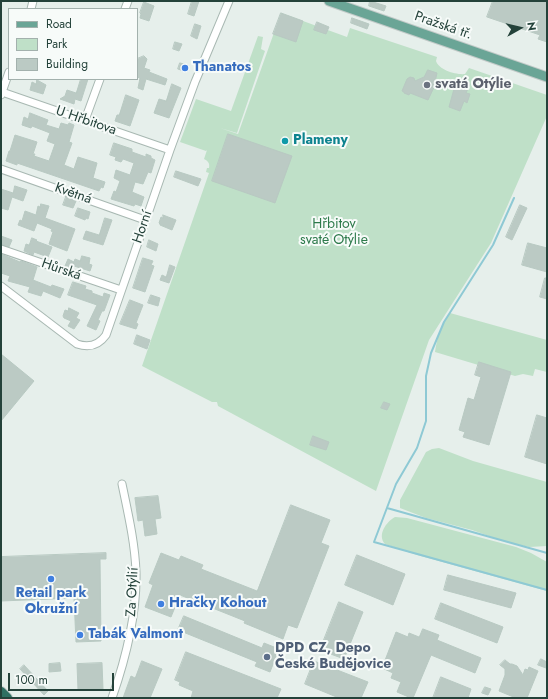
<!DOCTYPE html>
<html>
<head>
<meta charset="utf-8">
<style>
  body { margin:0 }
  #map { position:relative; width:548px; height:699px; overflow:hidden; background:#e6efeb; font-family:Jost,sans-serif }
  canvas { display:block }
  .frame { position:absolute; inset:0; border:2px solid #24423a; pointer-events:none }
  .legend { position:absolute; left:8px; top:8px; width:130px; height:72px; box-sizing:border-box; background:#f7fbf9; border:1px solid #a3b1ad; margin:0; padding:5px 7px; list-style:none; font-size:12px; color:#24423a }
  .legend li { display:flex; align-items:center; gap:8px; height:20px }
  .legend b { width:20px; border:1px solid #a3b1ad }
  .north { position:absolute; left:500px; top:8px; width:40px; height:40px; -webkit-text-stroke:3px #f7fbf9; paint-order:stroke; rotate:82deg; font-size:11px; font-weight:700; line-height:16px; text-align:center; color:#24423a }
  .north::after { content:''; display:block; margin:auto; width:14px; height:18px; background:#24423a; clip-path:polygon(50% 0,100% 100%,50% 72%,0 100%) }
  .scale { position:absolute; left:8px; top:673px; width:106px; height:18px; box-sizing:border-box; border:2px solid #24423a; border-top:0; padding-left:5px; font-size:12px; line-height:14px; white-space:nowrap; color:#24423a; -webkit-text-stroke:3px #f7fbf9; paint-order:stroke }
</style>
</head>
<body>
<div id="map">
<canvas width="548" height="699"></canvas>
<div class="frame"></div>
<ul class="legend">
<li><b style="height:5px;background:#6aa596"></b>Road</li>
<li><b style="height:11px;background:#bfe0c8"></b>Park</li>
<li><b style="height:11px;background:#bbcac4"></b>Building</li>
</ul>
<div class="north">N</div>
<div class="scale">100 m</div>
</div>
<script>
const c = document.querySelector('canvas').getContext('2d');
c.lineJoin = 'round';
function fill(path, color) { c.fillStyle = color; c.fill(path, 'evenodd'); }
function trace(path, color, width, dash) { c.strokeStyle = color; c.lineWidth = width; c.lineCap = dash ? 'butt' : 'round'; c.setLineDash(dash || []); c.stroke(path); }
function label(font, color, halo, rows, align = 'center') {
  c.font = font + ' Jost,sans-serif'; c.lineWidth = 4; c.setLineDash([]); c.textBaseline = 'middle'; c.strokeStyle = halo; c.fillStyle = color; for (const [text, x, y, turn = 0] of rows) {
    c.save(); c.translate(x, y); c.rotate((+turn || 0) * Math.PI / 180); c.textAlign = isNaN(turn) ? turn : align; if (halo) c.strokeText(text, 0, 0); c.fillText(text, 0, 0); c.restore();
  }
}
fill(new Path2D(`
  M 281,13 L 347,37 L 350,28 L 437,57 L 436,61 C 439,70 456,75 465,74 L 469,68 L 547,95 L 547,116 L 491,243 L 429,340 L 376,491 L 218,406 L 217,402 L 212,402 L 142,366 L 209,173 L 206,172 L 207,168 L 209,168 C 210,163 208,161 204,159 L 207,150 L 206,151 L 180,142 L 196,99 L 231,111 L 258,36 L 263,37 L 261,49 L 265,51 L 237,133 L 220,128 L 238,134 Z
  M 450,313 L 547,340 L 547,372 L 535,369 L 533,376 L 523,374 L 515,376 L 435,352 C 437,338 441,325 450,313 Z
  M 439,448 L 473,461 L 547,482 L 547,546 L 529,547 L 506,542 L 472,530 L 426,518 L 400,508 L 400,500 L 426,452 L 432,449 Z
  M 395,517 L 407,518 L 516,547 L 531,553 L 547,562 L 547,591 L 417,555 L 385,544 C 377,535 386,522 395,517 Z`), '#bfe0c8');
trace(new Path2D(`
  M 514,198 L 493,245 L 444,322 L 431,353 L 426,376 L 426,421 L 417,448 L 396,484 L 374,542 L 547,590
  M 387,508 L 547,553`), '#8ec9d4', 2);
const building = new Path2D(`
  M 192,1 L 199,1 L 194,16 L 188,14 Z
  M 370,1 L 386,6 L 384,11 L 369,6 Z
  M 493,1 L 547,1 L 547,42 L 538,39 L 540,35 L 487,17 Z
  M 144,2 L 154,6 L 149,21 L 140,18 L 141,14 L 140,13 Z
  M 281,13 L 303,21 L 296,42 L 273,34 Z
  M 352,18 L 369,24 L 367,29 L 351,23 Z
  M 317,22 L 329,27 L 326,34 L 314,30 Z
  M 195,24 L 201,26 L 197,39 L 191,36 Z
  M 175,42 L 182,44 L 179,51 L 173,49 Z
  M 144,56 L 147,59 L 144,68 L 150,70 L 149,72 L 167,79 L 165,85 L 146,79 L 143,90 L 138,88 L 140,78 L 137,77 L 137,59 Z
  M 180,63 L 188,65 L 186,72 L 178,69 Z
  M 428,70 L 437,73 L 435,82 L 435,85 L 428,100 L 410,93 L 409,95 L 404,93 L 404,92 L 402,91 L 407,79 L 410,77 L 414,78 L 415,81 L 424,77 Z
  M 81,79 L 88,79 L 81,101 L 75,99 L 74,104 L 60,99 L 65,96 L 67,90 L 76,93 Z
  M 37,80 L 46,85 L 43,94 L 30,90 L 32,82 L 36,84 Z
  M 458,80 L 470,84 L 466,93 L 470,94 L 467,103 L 464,101 L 460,111 L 449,107 L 454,89 L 455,89 Z
  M 172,84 L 181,88 L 169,118 L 154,113 L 159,99 L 166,101 Z
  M 126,95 L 139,100 L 130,126 L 115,121 L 117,115 L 119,115 Z
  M 30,113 L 48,120 L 46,125 L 59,129 L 61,123 L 68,125 L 69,123 L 74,125 L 69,142 L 72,143 L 64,165 L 74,169 L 78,157 L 97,163 L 93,178 L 105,182 L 103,188 L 101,187 L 99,191 L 17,163 L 17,165 L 6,161 L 9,151 L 10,151 L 15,135 L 37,142 L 33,154 L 35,154 L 34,156 L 49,161 L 55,144 L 47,141 L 50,133 L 32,126 L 31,128 L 22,125 L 24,117 L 28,119 Z
  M 228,134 L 292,156 L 275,203 L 212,181 Z
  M 114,143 L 132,149 L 132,152 L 146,157 L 146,154 L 151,156 L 151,158 L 155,160 L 151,173 L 148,172 L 143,184 L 135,182 L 132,192 L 144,197 L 141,206 L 135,204 L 134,206 L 111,199 L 114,191 L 116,192 L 120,181 L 114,178 L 116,170 L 130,175 L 134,163 L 123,159 L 121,162 L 115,160 L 116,157 L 110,155 Z
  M 176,171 L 201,179 L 198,186 L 174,177 Z
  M 15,186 L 27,190 L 23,201 L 12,197 L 8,210 L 1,208 L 1,189 L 13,193 Z
  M 66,197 L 76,201 L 73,208 L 63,205 Z
  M 41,204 L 49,206 L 45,218 L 75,229 L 67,251 L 49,244 L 53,232 L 51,231 L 52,229 L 37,223 L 34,231 L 18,225 L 20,220 L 22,221 L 25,211 L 36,215 L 38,206 L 40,207 Z
  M 520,205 L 527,208 L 512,240 L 506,237 Z
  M 78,208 L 90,212 L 88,219 L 86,218 L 85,220 L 75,216 Z
  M 163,215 L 176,220 L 172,230 L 160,225 L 160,224 L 159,223 L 161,217 L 163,218 Z
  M 105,218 L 112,220 L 103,245 L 83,239 L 86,231 L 99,235 Z
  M 1,236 L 12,240 L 9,247 L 1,244 Z
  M 32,238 L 37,240 L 36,241 L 52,247 L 48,257 L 34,252 L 33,255 L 24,251 L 26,244 L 29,245 Z
  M 149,240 L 158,244 L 156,251 L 147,247 Z
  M 528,243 L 547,248 L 547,272 L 522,265 Z
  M 1,254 L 20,262 L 21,261 L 37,267 L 33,280 L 51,287 L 52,285 L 64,289 L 60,298 L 43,291 L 41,296 L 28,292 L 30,287 L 8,281 L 10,276 L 1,273 Z
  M 82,256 L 90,258 L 89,264 L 92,265 L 90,271 L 74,266 L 73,268 L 65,266 L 68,259 L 74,262 L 75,259 L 80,261 Z
  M 143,258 L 153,261 L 151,265 L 154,266 L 145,292 L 133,288 Z
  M 170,265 L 175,267 L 169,283 L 160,280 L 162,275 L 166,277 Z
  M 545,278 L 547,278 L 547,299 L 540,297 Z
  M 73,282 L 86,286 L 85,289 L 92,291 L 92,293 L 103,297 L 104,293 L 110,295 L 104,311 L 102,311 L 98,320 L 100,321 L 96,330 L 87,326 L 97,305 L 68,295 Z
  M 151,295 L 160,298 L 158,306 L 148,303 Z
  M 130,300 L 143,305 L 136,323 L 138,324 L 136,329 L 120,324 Z
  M 69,308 L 79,313 L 76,318 L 80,320 L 74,329 L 68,326 L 71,321 L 64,318 L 63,316 L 65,310 L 68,311 Z
  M 137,335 L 150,340 L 147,349 L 134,344 Z
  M 1,354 L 34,381 L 1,421 Z
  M 479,362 L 511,372 L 489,445 L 463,437 L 465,432 L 459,430 L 468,398 L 474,400 L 481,377 L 475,375 Z
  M 384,402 L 390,404 L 387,410 L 381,408 Z
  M 537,415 L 547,418 L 547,464 L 525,457 Z
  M 313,436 L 329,442 L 326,450 L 310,445 Z
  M 158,496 L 161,518 L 155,519 L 157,534 L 145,536 L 143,520 L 138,521 L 135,498 Z
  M 291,505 L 330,520 L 321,543 L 329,546 L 297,628 L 288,625 L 283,639 L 244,623 L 245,621 L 180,595 L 171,617 L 145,607 L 153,585 L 149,583 L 161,553 L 179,560 L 181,556 L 203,565 L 201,569 L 257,591 Z
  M 106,553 L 106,559 L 100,559 L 101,641 L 76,642 L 74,598 L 1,601 L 1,557 Z
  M 357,555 L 405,574 L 393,605 L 345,585 Z
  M 448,575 L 516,593 L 511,608 L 444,590 Z
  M 339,602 L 363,612 L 344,659 L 320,650 Z
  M 441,603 L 503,627 L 497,643 L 435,619 Z
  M 184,616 L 262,648 L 264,643 L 279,649 L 270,672 L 255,666 L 257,662 L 178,630 Z
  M 423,629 L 439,635 L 437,640 L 481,658 L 475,673 L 431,655 L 413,698 L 411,698 L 397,692 L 401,682 L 391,678 L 393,673 L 382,668 L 396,632 L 408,637 L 409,633 L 419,637 Z
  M 186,652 L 281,689 L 277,698 L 191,698 L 193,691 L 179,685 L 180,682 L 175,680 Z
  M 541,659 L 547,662 L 546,668 L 538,665 Z
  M 505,660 L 510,664 L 512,664 L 517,666 L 523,675 L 525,669 L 528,670 L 529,667 L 538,671 L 527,698 L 516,698 L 499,691 L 505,675 L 505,669 L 500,665 Z
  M 142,661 L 162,669 L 150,698 L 123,698 L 131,676 L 135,678 Z
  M 314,661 L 368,682 L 361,698 L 339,698 L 305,684 Z
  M 60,663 L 61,671 L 49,672 L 49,664 Z
  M 102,663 L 103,689 L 78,690 L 77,664 Z
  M 24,665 L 48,691 L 44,695 L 20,669 Z
  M 441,677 L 471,689 L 468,698 L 433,698 Z
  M 485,687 L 491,689 L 488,695 L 482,693 Z`);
fill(building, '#bbcac4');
trace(building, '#b8c9c2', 1);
const minor = new Path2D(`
  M 31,9 L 33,1
  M 125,9 L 128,1
  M 2,92 L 170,150
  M 1,95 L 9,72
  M 85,120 L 100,79
  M 1,169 L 145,220
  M 1,249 L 121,290
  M 1,286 L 77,344 C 89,348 99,345 106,335 L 170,150 L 195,82 L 229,1
  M 112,698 C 126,658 137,614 136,572 C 135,543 128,513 122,484`);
const major = new Path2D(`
  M 329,1 L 547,77`);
const highway = new Path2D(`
  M 1,692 L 7,698`);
trace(minor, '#a8b8b2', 9);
trace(major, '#c2cac8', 11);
trace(highway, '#c2cac8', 12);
trace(minor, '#fff', 7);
trace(major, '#6aa596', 9);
trace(highway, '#2f6f62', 10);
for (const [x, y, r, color] of [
  [185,68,4,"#3f7fe0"],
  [427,85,4,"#6b7280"],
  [285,141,4,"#0f9aa8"],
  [51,579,4,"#3f7fe0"],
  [161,604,4,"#3f7fe0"],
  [80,635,4,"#3f7fe0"],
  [267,657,4,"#5c6f8a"]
]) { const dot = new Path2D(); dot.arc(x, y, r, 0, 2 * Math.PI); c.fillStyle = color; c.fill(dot); trace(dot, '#f7fbf9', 1.5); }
label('14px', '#24423a', '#f7fbf9', [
  ["Pražská tř.",443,26,19],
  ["U Hřbitova",86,121,19],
  ["Květná",73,194,19],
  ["Horní",143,227,-71],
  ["Hůrská",61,270,19],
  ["Za Otýlií",133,592,-87]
]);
label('bold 14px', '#366cbe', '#f7fbf9', [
  ["Thanatos",193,68],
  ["Retail park",51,594,"center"],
  ["Okružní",51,610,"center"],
  ["Hračky Kohout",169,604],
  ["Tabák Valmont",88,635]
], 'left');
label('bold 14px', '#5b616d', '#f7fbf9', [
  ["svatá Otýlie",435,85]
], 'left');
label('bold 14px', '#0d838f', '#f7fbf9', [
  ["Plameny",293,141]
], 'left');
label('14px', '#2d7a4b', '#f7fbf9', [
  ["Hřbitov",334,225],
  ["svaté Otýlie",334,241]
]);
label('bold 14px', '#4e5e75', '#f7fbf9', [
  ["DPD CZ, Depo",275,649],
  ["České Budějovice",275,665]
], 'left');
</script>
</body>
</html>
